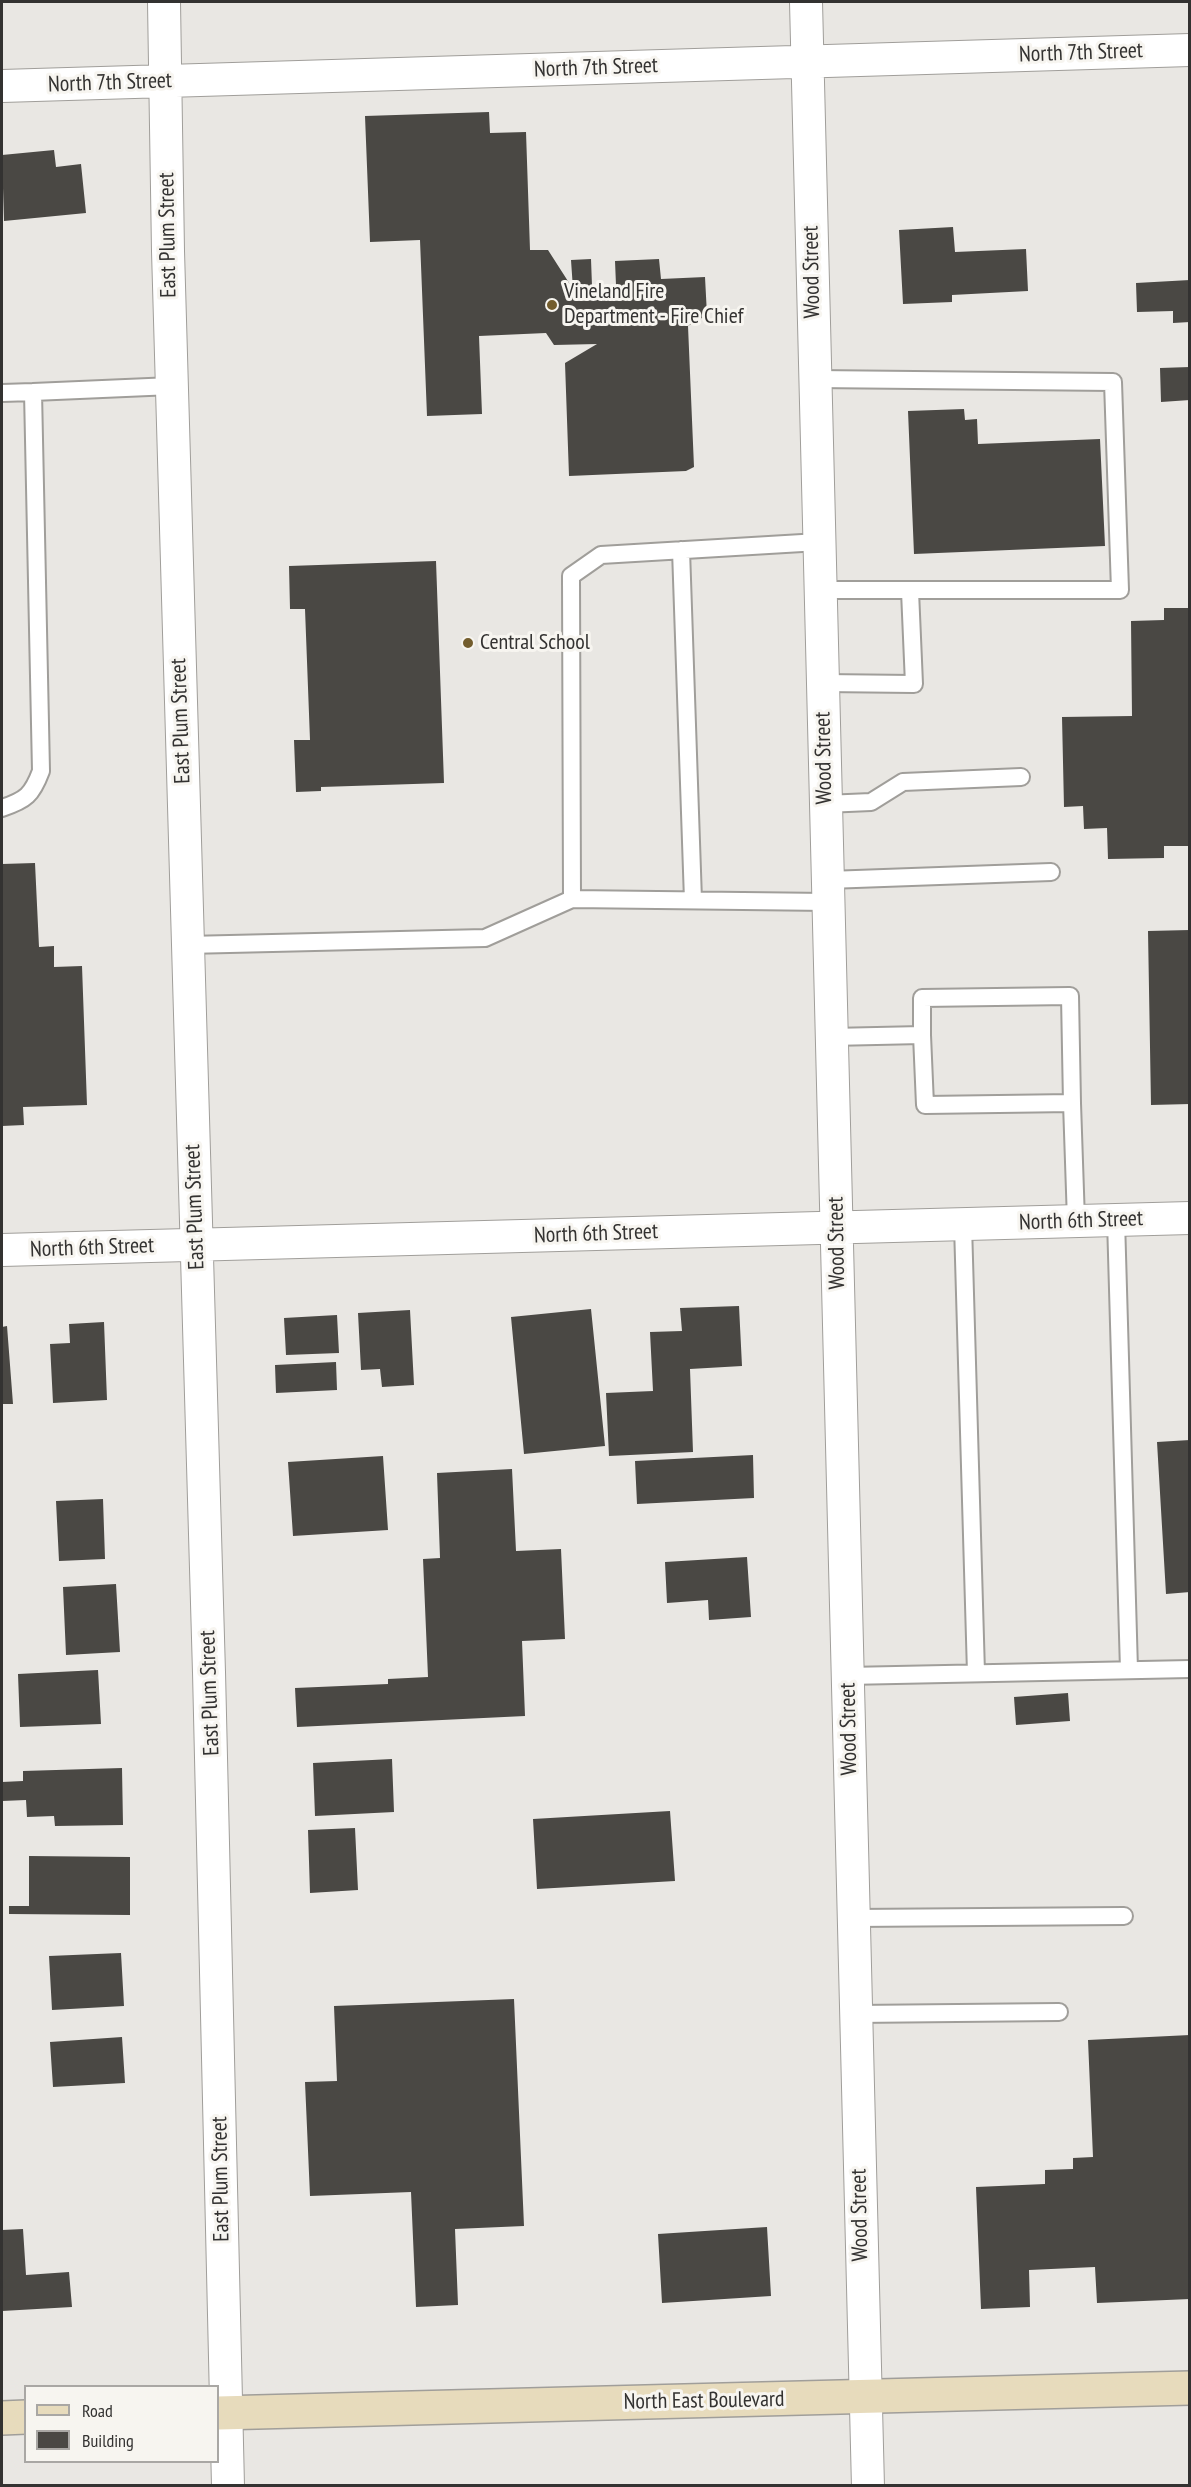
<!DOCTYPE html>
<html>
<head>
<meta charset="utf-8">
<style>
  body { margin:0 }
  #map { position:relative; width:1191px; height:2487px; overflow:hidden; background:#e9e7e3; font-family:"PT Sans Narrow",sans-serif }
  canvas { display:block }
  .frame { position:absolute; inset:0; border:3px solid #333231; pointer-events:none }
  .legend { position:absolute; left:24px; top:2385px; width:195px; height:78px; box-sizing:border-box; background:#f7f5f0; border:2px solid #a9a7a4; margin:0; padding:8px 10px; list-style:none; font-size:18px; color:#333231 }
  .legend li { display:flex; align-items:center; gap:12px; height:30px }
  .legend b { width:30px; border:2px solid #a9a7a4 }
</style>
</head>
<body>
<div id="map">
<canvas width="1191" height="2487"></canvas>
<div class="frame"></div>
<ul class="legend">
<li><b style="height:8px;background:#e7dbbc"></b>Road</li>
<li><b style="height:16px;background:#4a4844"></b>Building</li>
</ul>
</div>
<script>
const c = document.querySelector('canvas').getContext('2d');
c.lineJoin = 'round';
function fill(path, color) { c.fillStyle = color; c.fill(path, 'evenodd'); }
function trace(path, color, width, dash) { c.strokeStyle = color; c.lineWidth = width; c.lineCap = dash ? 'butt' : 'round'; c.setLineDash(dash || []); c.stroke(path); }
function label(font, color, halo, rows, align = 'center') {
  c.font = font + ' "PT Sans Narrow",sans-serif'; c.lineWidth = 6; c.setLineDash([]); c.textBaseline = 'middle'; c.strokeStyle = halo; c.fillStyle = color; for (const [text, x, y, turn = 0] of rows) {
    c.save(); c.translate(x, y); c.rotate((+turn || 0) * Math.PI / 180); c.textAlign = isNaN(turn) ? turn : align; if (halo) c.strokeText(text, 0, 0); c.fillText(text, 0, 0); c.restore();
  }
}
fill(new Path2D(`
  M 489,112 L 490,133 L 526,132 L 530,250 L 548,250 L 573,289 L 571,260 L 591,259 L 592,286 L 616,285 L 615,261 L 659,259 L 661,279 L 705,277 L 707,315 L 688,326 L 694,467 L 686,471 L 569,476 L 565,363 L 597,344 L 554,345 L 546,333 L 479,336 L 482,414 L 427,416 L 420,240 L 370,242 L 365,116 Z
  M 54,150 L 56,167 L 81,164 L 86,213 L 4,221 L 2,155 Z
  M 953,227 L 955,252 L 1026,249 L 1028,291 L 952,295 L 952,302 L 903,304 L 899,230 Z
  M 1190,280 L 1190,322 L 1173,323 L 1173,311 L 1137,312 L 1136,283 Z
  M 1190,367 L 1190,400 L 1161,402 L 1160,368 Z
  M 964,409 L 965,420 L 977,419 L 978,444 L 1100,439 L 1105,546 L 914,554 L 908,411 Z
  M 436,561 L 444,783 L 321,787 L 321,791 L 296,792 L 294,740 L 310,740 L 305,609 L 290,609 L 289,566 Z
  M 1164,608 L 1190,608 L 1190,846 L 1164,846 L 1164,858 L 1108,859 L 1107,828 L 1084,829 L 1083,806 L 1064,807 L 1062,717 L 1132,716 L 1131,621 L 1164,620 Z
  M 35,863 L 39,947 L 54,946 L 54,967 L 82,966 L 87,1105 L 23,1107 L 24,1125 L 2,1126 L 2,864 Z
  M 1190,930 L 1190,1104 L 1151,1105 L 1148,931 Z
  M 739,1306 L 742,1366 L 690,1369 L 693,1452 L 609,1456 L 606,1393 L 653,1391 L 650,1332 L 682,1331 L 680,1308 Z
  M 591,1309 L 605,1446 L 524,1454 L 511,1317 Z
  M 410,1310 L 414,1385 L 382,1387 L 380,1369 L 361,1370 L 358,1313 Z
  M 337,1315 L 339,1353 L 286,1355 L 284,1318 Z
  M 104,1322 L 107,1400 L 53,1403 L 50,1344 L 70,1343 L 69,1324 Z
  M 7,1326 L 13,1404 L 2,1404 L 2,1327 Z
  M 336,1362 L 337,1390 L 276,1393 L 275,1365 Z
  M 1190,1440 L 1190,1592 L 1166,1594 L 1157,1442 Z
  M 753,1455 L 754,1498 L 637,1504 L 635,1461 Z
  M 383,1456 L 388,1530 L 293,1536 L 288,1462 Z
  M 512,1469 L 516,1551 L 561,1549 L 565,1639 L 522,1641 L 525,1716 L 297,1727 L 295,1688 L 388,1684 L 388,1679 L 428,1677 L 423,1559 L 440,1558 L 437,1473 Z
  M 103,1499 L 105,1559 L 59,1561 L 56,1501 Z
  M 747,1557 L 751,1617 L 709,1620 L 708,1600 L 667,1603 L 665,1562 Z
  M 116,1584 L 120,1652 L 66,1655 L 63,1587 Z
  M 98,1670 L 101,1724 L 20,1727 L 18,1674 Z
  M 1068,1693 L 1070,1721 L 1016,1725 L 1014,1697 Z
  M 392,1759 L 394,1812 L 315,1816 L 313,1763 Z
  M 122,1768 L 123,1825 L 55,1826 L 54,1816 L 27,1817 L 26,1800 L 2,1801 L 2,1782 L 23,1781 L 23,1771 Z
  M 670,1811 L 675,1881 L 537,1889 L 533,1819 Z
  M 355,1828 L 358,1890 L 310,1893 L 308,1830 Z
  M 29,1856 L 130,1857 L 130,1915 L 9,1914 L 9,1906 L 29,1906 Z
  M 121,1953 L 124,2006 L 52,2010 L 49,1956 Z
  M 514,1999 L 524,2226 L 455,2229 L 458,2305 L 416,2307 L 411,2192 L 310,2196 L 305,2082 L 337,2081 L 334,2006 Z
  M 1190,2035 L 1190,2299 L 1097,2303 L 1095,2267 L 1029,2270 L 1030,2307 L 981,2309 L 976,2187 L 1045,2184 L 1045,2170 L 1073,2169 L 1073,2158 L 1093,2157 L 1088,2040 Z
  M 122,2037 L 125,2083 L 53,2087 L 50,2042 Z
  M 767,2227 L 771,2296 L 662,2303 L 658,2234 Z
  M 23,2229 L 26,2275 L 69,2272 L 72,2307 L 2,2311 L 2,2230 Z`), '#4a4844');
const service = new Path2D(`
  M 815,379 L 1113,382 L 1120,590 L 820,590
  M 33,392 L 172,386
  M 2,393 L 33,392 L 41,771 C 32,795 26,800 2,808
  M 681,550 L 693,900
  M 823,683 L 914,684 L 910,591
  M 825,804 L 871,802 L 903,782 L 1021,777
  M 828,880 L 1051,872
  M 572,899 L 828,902
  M 187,945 L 485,938 L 572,899 L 571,576 L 601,555 L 819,542
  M 922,1035 L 922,998 L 1070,996 L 1072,1103
  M 831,1037 L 922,1035 L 925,1105 L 1072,1103 L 1076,1221
  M 1116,1220 L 1129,1670
  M 963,1225 L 976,1673
  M 847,1676 L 1190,1669
  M 853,1918 L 1124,1916
  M 855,2014 L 1059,2012`);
const minor = new Path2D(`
  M 164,2 L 168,251 L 209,1672 L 228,2486
  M 806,2 L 868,2486
  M 2,86 L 1190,50
  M 2,1250 L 1190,1218`);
const secondary = new Path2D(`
  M 218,2413 L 1190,2388
  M 2,2418 L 26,2417`);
trace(service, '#a09e9a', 20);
trace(minor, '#a09e9a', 34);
trace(secondary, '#a09e9a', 36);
trace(service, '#fff', 16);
trace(minor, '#fff', 32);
trace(secondary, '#e7dbbc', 33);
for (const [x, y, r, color] of [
  [552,305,6,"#735d2d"],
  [468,643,6,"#735d2d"]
]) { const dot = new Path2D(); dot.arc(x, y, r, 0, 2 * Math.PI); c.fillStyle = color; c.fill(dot); trace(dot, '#f7f5f0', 2); }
label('22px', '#333231', '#f7f5f0', [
  ["North 7th Street",1081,53,-2],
  ["North 7th Street",596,68,-2],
  ["North 7th Street",110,83,-2],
  ["East Plum Street",168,235,-91],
  ["Wood Street",812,272,-91],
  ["East Plum Street",181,721,-92],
  ["Wood Street",824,758,-91],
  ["East Plum Street",195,1207,-92],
  ["North 6th Street",1081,1221,-2],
  ["North 6th Street",596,1234,-2],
  ["Wood Street",837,1243,-91],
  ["North 6th Street",92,1248,-2],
  ["East Plum Street",210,1693,-92],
  ["Wood Street",849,1729,-91],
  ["East Plum Street",221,2179,-91],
  ["Wood Street",860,2215,-91],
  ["North East Boulevard",704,2401,-1]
]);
label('22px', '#333231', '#f7f5f0', [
  ["Vineland Fire",564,292],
  ["Department - Fire Chief",564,317],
  ["Central School",480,643]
], 'left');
</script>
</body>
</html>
